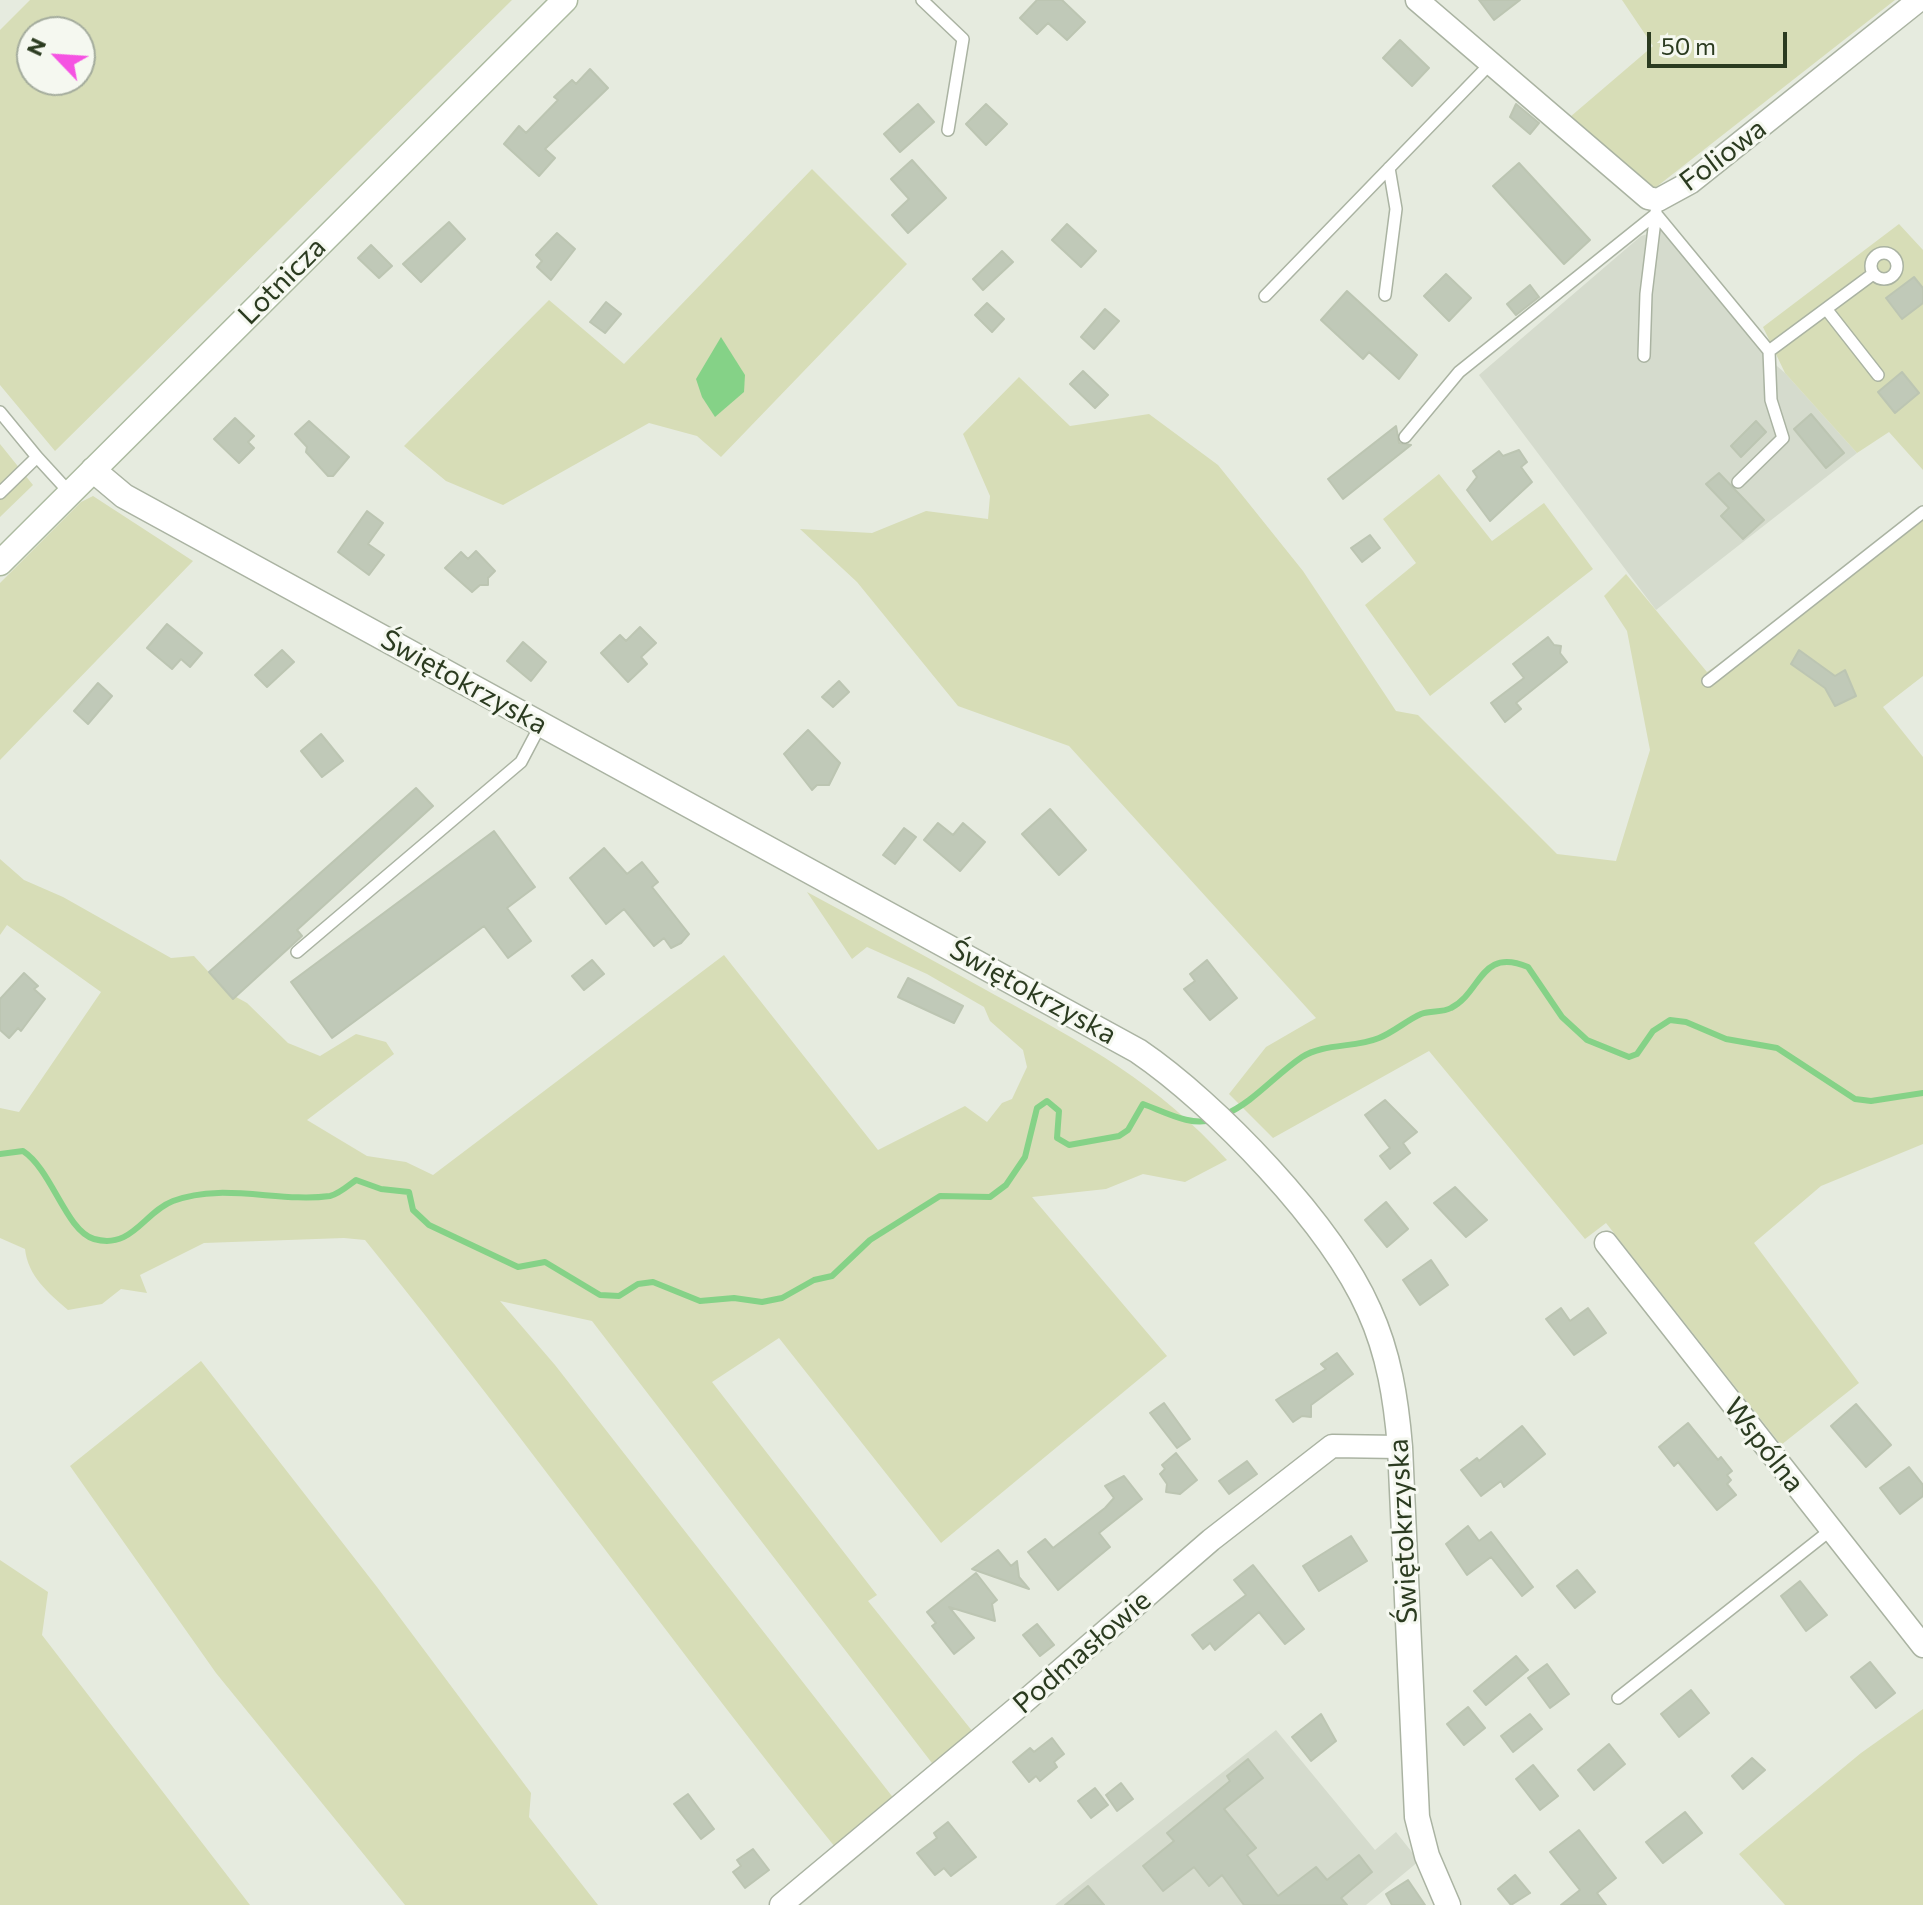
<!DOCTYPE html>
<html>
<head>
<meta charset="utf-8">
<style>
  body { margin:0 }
  #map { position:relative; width:1923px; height:1905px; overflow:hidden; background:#e6ebdf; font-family:Commissioner,sans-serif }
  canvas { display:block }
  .north { position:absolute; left:16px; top:16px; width:80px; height:80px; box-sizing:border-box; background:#f5f8f0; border:2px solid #a4ac9d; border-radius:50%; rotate:295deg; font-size:22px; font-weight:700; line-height:32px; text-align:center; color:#2b3b20 }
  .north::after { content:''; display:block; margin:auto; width:28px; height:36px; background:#f553e2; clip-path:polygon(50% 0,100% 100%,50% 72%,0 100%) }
  .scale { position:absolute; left:1647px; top:32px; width:140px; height:36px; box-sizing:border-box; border:4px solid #2b3b20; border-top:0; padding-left:10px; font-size:24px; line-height:28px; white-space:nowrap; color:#2b3b20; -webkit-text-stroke:6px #f5f8f0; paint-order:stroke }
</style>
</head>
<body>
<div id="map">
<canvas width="1923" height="1905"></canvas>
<div class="north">N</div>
<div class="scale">50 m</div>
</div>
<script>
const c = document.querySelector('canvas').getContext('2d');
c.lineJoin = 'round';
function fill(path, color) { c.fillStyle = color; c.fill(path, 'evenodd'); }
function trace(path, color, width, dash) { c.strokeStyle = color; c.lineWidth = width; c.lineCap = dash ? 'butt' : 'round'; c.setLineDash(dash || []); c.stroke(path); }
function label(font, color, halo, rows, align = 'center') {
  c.font = font + ' Commissioner,sans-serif'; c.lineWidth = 6; c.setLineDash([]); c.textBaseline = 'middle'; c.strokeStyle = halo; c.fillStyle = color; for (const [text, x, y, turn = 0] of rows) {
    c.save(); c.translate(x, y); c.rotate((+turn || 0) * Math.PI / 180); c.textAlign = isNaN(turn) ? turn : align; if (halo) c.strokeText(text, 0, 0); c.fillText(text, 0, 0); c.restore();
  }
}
fill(new Path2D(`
  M 1661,230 L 1762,353 L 1785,373 L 1857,453 L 1656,610 L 1479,375 L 1641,236 Z
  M 1276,1730 L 1375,1850 L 1396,1832 L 1419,1861 L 1366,1905 L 1055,1905 Z`), '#d5dbcd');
fill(new Path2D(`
  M 30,0 L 512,0 L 55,451 L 0,385 L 0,30 ZM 32,32 L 80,32 L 80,80 L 32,80 Z
  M 1622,0 L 1895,0 L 1655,188 L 1645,187 L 1570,117 L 1653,46 Z
  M 812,169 L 907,264 L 721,457 L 697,436 L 649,423 L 503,505 L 446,481 L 404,446 L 549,300 L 624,364 Z
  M 1899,224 L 1923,250 L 1923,470 L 1889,432 L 1857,453 L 1785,373 L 1763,327 Z
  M 1019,377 L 1070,426 L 1149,414 L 1218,465 L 1303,571 L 1396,711 L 1418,715 L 1557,854 L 1616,861 L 1650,750 L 1627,631 L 1604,596 L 1626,574 L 1707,672 L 1808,602 L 1923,512 L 1923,676 L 1883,707 L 1923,757 L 1923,1144 L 1821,1186 L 1754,1243 L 1859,1383 L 1781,1445 L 1606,1223 L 1585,1239 L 1429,1051 L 1273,1138 L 1229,1094 L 1266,1047 L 1316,1018 L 1069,746 L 958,706 L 857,582 L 800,529 L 872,533 L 926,511 L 988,519 L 990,496 L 963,434 Z
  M 0,444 L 33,485 L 0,517 Z
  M 1439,474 L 1492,541 L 1544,503 L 1593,569 L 1430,696 L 1365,605 L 1416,563 L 1383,519 Z
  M 93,496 L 193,561 L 0,760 L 0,583 L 81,502 Z
  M 0,859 L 24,880 L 63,897 L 171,958 L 194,956 L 227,992 L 247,1003 L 288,1043 L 320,1056 L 356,1034 L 386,1042 L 394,1054 L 307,1120 L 367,1156 L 406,1162 L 433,1175 L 724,955 L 878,1150 L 965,1106 L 987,1122 L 1002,1103 L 1012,1099 L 1027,1067 L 1023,1050 L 990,1021 L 984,1007 L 927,974 L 867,947 L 852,959 L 807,892 C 870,926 933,960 995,995 C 1085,1044 1158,1083 1227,1160 L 1185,1182 L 1143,1174 L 1106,1189 L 1032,1197 L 1167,1356 L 941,1543 L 779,1338 L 712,1382 L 877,1595 L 868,1601 L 977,1737 L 839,1852 C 677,1651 528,1441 365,1240 L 344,1238 L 204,1243 L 140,1275 L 147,1293 L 121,1289 L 102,1304 L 68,1310 C 48,1293 28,1276 25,1249 L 0,1238 L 0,1108 L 19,1112 L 101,992 L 7,925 L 0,935 ZM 500,1301 L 592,1321 L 935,1767 L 895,1800 L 555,1365 Z
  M 201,1361 L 377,1587 L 531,1793 L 529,1817 L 598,1905 L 405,1905 L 216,1673 L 70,1466 Z
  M 0,1560 L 48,1592 L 42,1635 L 250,1905 L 0,1905 Z
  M 1923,1709 L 1923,1905 L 1785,1905 L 1739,1854 L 1861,1753 Z`), '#d7ddb7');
fill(new Path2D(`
  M 721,337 L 745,375 L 744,392 L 715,417 L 702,397 L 696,379 Z`), '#85d287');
trace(new Path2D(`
  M 1224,1115 C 1254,1102 1275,1075 1302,1057 C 1324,1043 1355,1048 1379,1038 C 1394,1032 1407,1020 1421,1014 C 1431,1010 1442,1013 1451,1008 C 1482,992 1480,947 1528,967 L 1562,1017 L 1587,1040 L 1629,1057 L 1637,1054 L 1653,1031 L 1670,1020 L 1686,1022 L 1726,1039 L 1777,1048 L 1855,1099 L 1871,1101 L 1923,1093
  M 0,1154 L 23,1151 C 52,1170 66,1231 94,1239 C 132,1250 144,1212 173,1201 C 223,1182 279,1203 330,1196 C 339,1194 349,1185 356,1180 L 381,1189 L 409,1192 L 413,1210 L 429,1225 L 518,1267 L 545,1262 L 600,1295 L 619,1296 L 638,1284 L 653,1282 L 700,1301 L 734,1298 L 762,1302 L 782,1298 L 814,1280 L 832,1276 L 870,1240 L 940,1196 L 990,1197 L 1006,1185 L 1025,1157 L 1037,1108 L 1047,1101 L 1059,1111 L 1057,1138 L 1069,1145 L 1119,1136 L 1128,1130 L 1143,1104 C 1163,1111 1193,1128 1213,1119`), '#85d287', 6);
const building = new Path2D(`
  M 1037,0 L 1062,0 L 1085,22 L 1067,40 L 1048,23 L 1037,34 L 1020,18 Z
  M 1479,0 L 1520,0 L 1494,20 Z
  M 1400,40 L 1429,68 L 1412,86 L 1383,58 Z
  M 590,69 L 608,88 L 545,149 L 555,158 L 539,176 L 504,144 L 519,126 L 526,133 L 558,100 L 554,97 L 572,80 L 576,84 Z
  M 918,104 L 934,122 L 900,152 L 884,134 Z
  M 986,104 L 1007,124 L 986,145 L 966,124 Z
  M 1516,104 L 1539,123 L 1530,134 L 1510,117 Z
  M 912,160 L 946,198 L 908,233 L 892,215 L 909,199 L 891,179 Z
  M 1519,163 L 1590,240 L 1564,264 L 1493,186 Z
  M 449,222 L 465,239 L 421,282 L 403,264 Z
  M 1067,224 L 1096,251 L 1081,267 L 1052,240 Z
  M 557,233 L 575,249 L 551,280 L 537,267 L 542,261 L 536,255 Z
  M 371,245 L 392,266 L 379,278 L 358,258 Z
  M 1002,251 L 1013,262 L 983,290 L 973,279 Z
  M 1446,274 L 1471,298 L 1449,321 L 1424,296 Z
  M 1914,277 L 1923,288 L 1923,303 L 1902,319 L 1886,298 Z
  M 1530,285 L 1539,297 L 1516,315 L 1507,304 Z
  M 1347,291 L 1417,355 L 1399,379 L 1369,352 L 1363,359 L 1321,320 Z
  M 606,302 L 621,314 L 605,333 L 590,322 Z
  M 987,303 L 1004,319 L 992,332 L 975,315 Z
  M 1105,309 L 1119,321 L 1094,349 L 1081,337 Z
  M 1083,371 L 1108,395 L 1095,408 L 1070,384 Z
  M 1902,372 L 1919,393 L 1895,413 L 1878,392 Z
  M 1811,414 L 1844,453 L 1826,468 L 1794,429 Z
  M 235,418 L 254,436 L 248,442 L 254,448 L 239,463 L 214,439 Z
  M 309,421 L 349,457 L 333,476 L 328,476 L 306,452 L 307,447 L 295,434 Z
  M 1756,421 L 1766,432 L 1741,457 L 1731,446 Z
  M 1396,426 L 1399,443 L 1411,445 L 1343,499 L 1328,479 Z
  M 1519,450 L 1527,462 L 1521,467 L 1532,482 L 1490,521 L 1467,490 L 1477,477 L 1473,471 L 1499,451 L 1503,456 Z
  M 1719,473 L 1764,520 L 1743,539 L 1721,516 L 1729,508 L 1706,484 Z
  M 367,511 L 383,523 L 368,544 L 384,555 L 369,575 L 338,552 Z
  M 1370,535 L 1380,548 L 1362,562 L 1351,548 Z
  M 476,551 L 495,571 L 488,578 L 488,585 L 480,585 L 472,592 L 445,568 L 461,552 L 468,559 Z
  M 167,624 L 202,653 L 190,667 L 181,659 L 172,669 L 147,648 Z
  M 640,627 L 656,643 L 641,657 L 647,664 L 628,682 L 601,653 L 620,635 L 626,641 Z
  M 1548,637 L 1554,645 L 1561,646 L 1560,653 L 1567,662 L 1516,703 L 1521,709 L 1505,722 L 1491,703 L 1524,678 L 1513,664 Z
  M 523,642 L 546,662 L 531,681 L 507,661 Z
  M 282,650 L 294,662 L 267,687 L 255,675 Z
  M 1799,650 L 1835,676 L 1845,670 L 1856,696 L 1835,706 L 1825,688 L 1791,664 Z
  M 839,681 L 849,692 L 833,707 L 822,697 Z
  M 98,683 L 112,696 L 88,724 L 74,711 Z
  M 808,730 L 840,763 L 829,785 L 817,785 L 812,790 L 784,754 Z
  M 321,734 L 343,761 L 322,777 L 301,751 Z
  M 416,788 L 433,806 L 297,930 L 302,936 L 233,999 L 209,972 Z
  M 1050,809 L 1086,850 L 1059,875 L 1022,834 Z
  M 938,823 L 953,835 L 963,823 L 985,842 L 960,871 L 924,840 Z
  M 904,828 L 916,837 L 895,864 L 883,855 Z
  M 494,831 L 535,887 L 507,908 L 531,941 L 508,958 L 484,926 L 332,1038 L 291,982 Z
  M 604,848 L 627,874 L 642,862 L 658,882 L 652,887 L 689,934 L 681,943 L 671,948 L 664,938 L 654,946 L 624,909 L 606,924 L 570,878 Z
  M 592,960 L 604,974 L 584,990 L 572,976 Z
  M 1207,960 L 1237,998 L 1210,1020 L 1184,989 L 1195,981 L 1190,974 Z
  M 24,973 L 38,986 L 34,989 L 45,999 L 21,1031 L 18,1028 L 9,1038 L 0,1030 L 0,999 Z
  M 908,978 L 963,1006 L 954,1023 L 898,997 Z
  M 1385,1100 L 1417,1132 L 1403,1143 L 1410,1153 L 1390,1169 L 1380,1156 L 1390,1148 L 1365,1115 Z
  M 1455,1187 L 1487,1220 L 1466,1237 L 1434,1203 Z
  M 1386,1202 L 1408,1229 L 1387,1247 L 1365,1220 Z
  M 1431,1260 L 1448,1285 L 1420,1305 L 1403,1280 Z
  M 1561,1308 L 1570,1321 L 1588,1308 L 1606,1333 L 1574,1355 L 1546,1319 Z
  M 1337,1353 L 1353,1374 L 1311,1405 L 1311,1417 L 1302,1416 L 1293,1422 L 1276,1400 L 1326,1369 L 1321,1364 Z
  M 1164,1403 L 1190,1439 L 1177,1448 L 1150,1413 Z
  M 1856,1404 L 1891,1445 L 1866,1467 L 1831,1426 Z
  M 1688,1423 L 1718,1460 L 1721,1457 L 1732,1471 L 1727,1475 L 1731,1480 L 1727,1484 L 1736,1495 L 1717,1510 L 1678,1462 L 1674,1466 L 1659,1447 Z
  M 1522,1426 L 1545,1454 L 1504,1487 L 1501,1481 L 1481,1496 L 1461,1470 L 1477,1458 L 1479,1461 Z
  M 1176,1453 L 1197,1480 L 1180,1494 L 1166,1492 L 1167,1484 L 1160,1474 L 1165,1469 L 1162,1465 Z
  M 1247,1461 L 1257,1474 L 1229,1494 L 1219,1481 Z
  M 1909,1467 L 1923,1485 L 1923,1496 L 1900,1514 L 1880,1488 Z
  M 1124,1476 L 1142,1499 L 1099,1533 L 1110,1547 L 1058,1590 L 1028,1552 L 1045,1539 L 1053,1548 L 1105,1508 L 1114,1498 L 1105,1486 Z
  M 1468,1526 L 1479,1541 L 1491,1532 L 1533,1587 L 1522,1596 L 1491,1557 L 1467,1575 L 1446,1544 Z
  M 1351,1536 L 1367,1561 L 1319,1591 L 1303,1566 Z
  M 998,1550 L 1011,1566 L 1017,1561 L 1019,1577 L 1029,1589 L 972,1569 Z
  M 1253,1565 L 1304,1629 L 1285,1644 L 1259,1612 L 1215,1650 L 1210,1643 L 1203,1649 L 1192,1635 L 1246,1595 L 1234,1580 Z
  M 1577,1570 L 1595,1592 L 1575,1608 L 1557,1586 Z
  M 976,1573 L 997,1600 L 992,1604 L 995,1621 L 949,1607 L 974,1638 L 954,1654 L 932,1626 L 936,1623 L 927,1612 Z
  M 1800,1581 L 1827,1615 L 1806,1631 L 1781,1596 Z
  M 1037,1624 L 1054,1645 L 1040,1656 L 1023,1635 Z
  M 1516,1656 L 1528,1670 L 1486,1705 L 1474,1691 Z
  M 1870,1662 L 1895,1693 L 1876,1708 L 1851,1677 Z
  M 1547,1664 L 1569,1694 L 1550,1708 L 1528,1678 Z
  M 1691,1690 L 1709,1713 L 1679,1737 L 1661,1714 Z
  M 1468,1707 L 1485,1728 L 1464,1745 L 1447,1724 Z
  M 1321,1714 L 1336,1741 L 1311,1761 L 1292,1737 Z
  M 1530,1714 L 1542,1729 L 1513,1752 L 1501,1736 Z
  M 1052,1738 L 1064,1754 L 1054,1762 L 1057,1767 L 1040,1781 L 1036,1776 L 1029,1782 L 1013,1762 L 1030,1748 L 1034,1752 Z
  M 1609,1744 L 1625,1764 L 1594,1790 L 1578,1770 Z
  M 1752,1758 L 1765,1770 L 1743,1789 L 1732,1776 Z
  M 1248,1759 L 1263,1778 L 1224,1809 L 1256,1848 L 1247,1855 L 1278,1896 L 1316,1867 L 1327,1880 L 1359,1855 L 1372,1872 L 1341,1898 L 1347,1905 L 1244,1905 L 1222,1875 L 1209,1886 L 1194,1867 L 1163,1891 L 1143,1866 L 1174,1841 L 1167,1833 L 1230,1781 L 1227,1776 Z
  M 1533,1765 L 1558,1796 L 1540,1810 L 1516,1779 Z
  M 1121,1783 L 1133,1799 L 1117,1811 L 1106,1795 Z
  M 1095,1788 L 1108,1805 L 1091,1818 L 1078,1801 Z
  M 688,1794 L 714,1829 L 701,1839 L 674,1804 Z
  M 1685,1812 L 1702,1833 L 1663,1863 L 1646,1842 Z
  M 948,1822 L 976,1857 L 951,1876 L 944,1868 L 935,1875 L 917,1853 L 937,1838 L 934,1833 Z
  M 1579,1830 L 1616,1878 L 1597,1893 L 1606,1905 L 1561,1905 L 1580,1890 L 1550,1852 Z
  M 753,1849 L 769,1870 L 745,1888 L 733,1872 L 741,1866 L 737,1860 Z
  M 1515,1875 L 1530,1893 L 1511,1905 L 1498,1889 Z
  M 1408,1880 L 1425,1905 L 1392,1905 L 1386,1894 Z
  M 1088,1886 L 1104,1905 L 1065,1905 Z`);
fill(building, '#c0c9b8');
trace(building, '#bcc5b2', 2);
const service = new Path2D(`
  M 922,0 L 963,39 L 948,130
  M1871 266a13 13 0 1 1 26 0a13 13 0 1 1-26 0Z
  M 1385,295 L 1396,209 L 1389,168
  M 1265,296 L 1491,63
  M 1827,310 L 1878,375
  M 1769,351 L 1873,274
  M 1644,356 L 1646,294 L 1656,212
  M 0,412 L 37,457 L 0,493
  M 1405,437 L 1459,372 L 1656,214 L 1769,351 L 1771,400 L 1783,438 L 1738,482
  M 37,457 L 70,493
  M 1708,681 L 1923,512
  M 297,952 L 521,762 L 541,724
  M 1618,1698 L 1832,1529`);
const minor = new Path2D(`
  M 1417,0 L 1648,198 L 1658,200 L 1691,182 L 1919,0
  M 1606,1243 L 1923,1646
  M 781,1905 L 1017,1708 L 1211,1540 L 1332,1446 L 1400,1447`);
const tertiary = new Path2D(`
  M 93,470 L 124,496 L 1138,1051 C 1216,1104 1331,1224 1369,1310 C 1389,1354 1396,1399 1400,1447 L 1417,1817 L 1427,1856 L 1448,1905`);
const secondary = new Path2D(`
  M 0,563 L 565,0`);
trace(service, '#aab3a2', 14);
trace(minor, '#aab3a2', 25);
trace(tertiary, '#aab3a2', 27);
trace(secondary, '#acbaa0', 27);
trace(service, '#fff', 11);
trace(minor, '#fff', 22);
trace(tertiary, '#fff', 24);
trace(secondary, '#fff', 24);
label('28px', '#2b3b20', '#f5f8f0', [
  ["Foliowa",1723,155,-37],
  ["Lotnicza",282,281,-45],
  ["Świętokrzyska",464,682,29],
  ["Świętokrzyska",1033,992,29],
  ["Wspólna",1764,1445,52],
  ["Świętokrzyska",1403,1531,-93],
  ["Podmasłowie",1082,1652,-41]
]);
</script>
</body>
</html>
